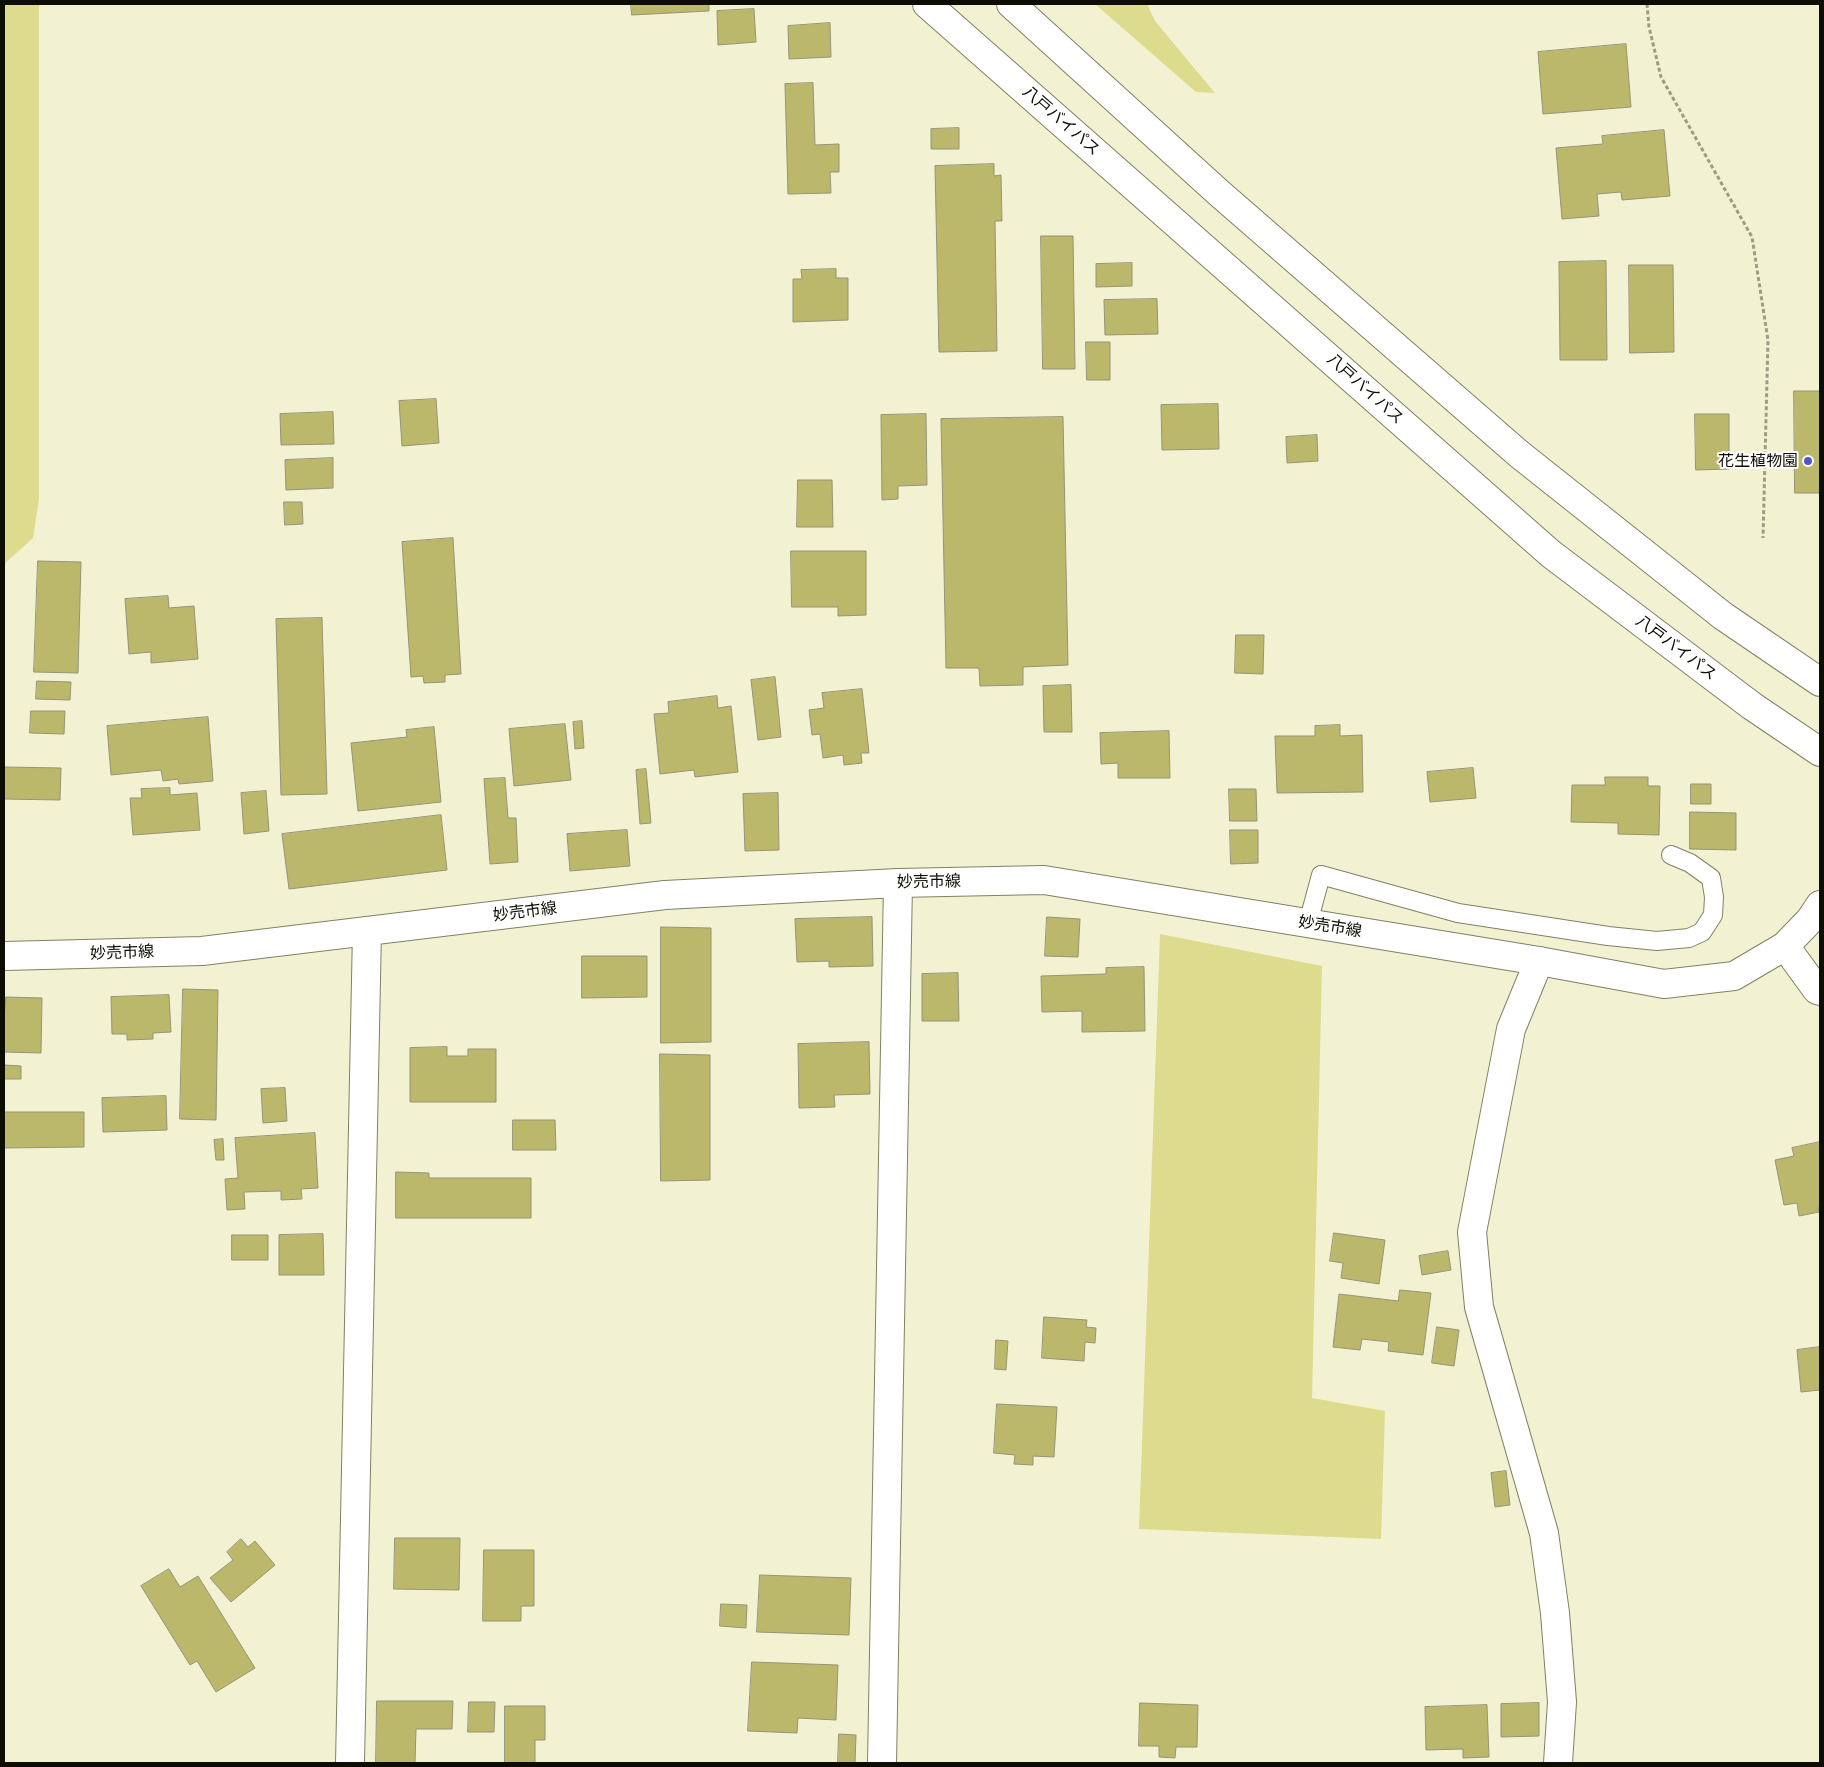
<!DOCTYPE html>
<html>
<head>
<meta charset="utf-8">
<style>
  body { margin:0 }
  #map { position:relative; width:1824px; height:1767px; overflow:hidden; background:#f2f2d3; font-family:"Roboto Serif",serif }
  canvas { display:block }
  .frame { position:absolute; inset:0; border:5px solid #0e0d04; pointer-events:none }
</style>
</head>
<body>
<div id="map">
<canvas width="1824" height="1767"></canvas>
<div class="frame"></div>
</div>
<script>
const c = document.querySelector('canvas').getContext('2d');
c.lineJoin = 'round';
function fill(path, color) { c.fillStyle = color; c.fill(path, 'evenodd'); }
function trace(path, color, width, dash) { c.strokeStyle = color; c.lineWidth = width; c.lineCap = dash ? 'butt' : 'round'; c.setLineDash(dash || []); c.stroke(path); }
function label(font, color, halo, rows, align = 'center') {
  c.font = font + ' "Roboto Serif","Noto Sans JP",serif'; c.lineWidth = 4; c.setLineDash([]); c.textBaseline = 'middle'; c.strokeStyle = halo; c.fillStyle = color; for (const [text, x, y, turn = 0] of rows) {
    c.save(); c.translate(x, y); c.rotate((+turn || 0) * Math.PI / 180); c.textAlign = isNaN(turn) ? turn : align; if (halo) c.strokeText(text, 0, 0); c.fillText(text, 0, 0); c.restore();
  }
}
fill(new Path2D(`
  M 4,4 L 39,4 L 39,499 L 33,538 L 4,564 Z
  M 1095,4 L 1147,4 L 1155,21 L 1215,93 L 1196,92 Z
  M 1160,934 L 1322,966 L 1312,1398 L 1385,1411 L 1381,1539 L 1139,1529 Z`), '#dddb8e');
const building = new Path2D(`
  M 631,4 L 709,4 L 709,11 L 632,15 Z
  M 754,9 L 756,42 L 718,45 L 717,11 Z
  M 830,23 L 831,57 L 789,59 L 788,26 Z
  M 1626,44 L 1631,107 L 1543,114 L 1538,52 Z
  M 813,83 L 815,145 L 839,144 L 839,172 L 830,172 L 831,193 L 788,194 L 785,84 Z
  M 959,128 L 959,149 L 931,149 L 931,129 Z
  M 1664,130 L 1670,196 L 1622,200 L 1621,192 L 1597,194 L 1599,216 L 1562,219 L 1556,148 L 1603,144 L 1602,136 Z
  M 994,164 L 994,176 L 1001,175 L 1002,221 L 995,221 L 997,351 L 939,352 L 935,166 Z
  M 1041,236 L 1073,236 L 1075,369 L 1043,369 Z
  M 1606,261 L 1607,360 L 1560,360 L 1559,262 Z
  M 1132,263 L 1132,286 L 1096,287 L 1096,264 Z
  M 1629,265 L 1673,265 L 1674,352 L 1630,353 Z
  M 836,269 L 836,278 L 848,278 L 848,320 L 793,322 L 793,279 L 802,279 L 801,270 Z
  M 1157,299 L 1158,334 L 1105,335 L 1104,300 Z
  M 1086,342 L 1110,342 L 1110,380 L 1087,380 Z
  M 1794,391 L 1820,391 L 1820,493 L 1795,493 Z
  M 436,399 L 439,443 L 402,446 L 399,401 Z
  M 1218,404 L 1219,449 L 1162,450 L 1161,405 Z
  M 333,412 L 334,444 L 281,445 L 280,414 Z
  M 926,414 L 927,485 L 898,486 L 898,499 L 882,500 L 881,415 Z
  M 1695,414 L 1729,414 L 1729,469 L 1696,470 Z
  M 1063,417 L 1068,665 L 1023,667 L 1023,685 L 980,686 L 979,668 L 946,668 L 941,419 Z
  M 1317,435 L 1318,461 L 1287,463 L 1286,437 Z
  M 333,458 L 333,488 L 286,490 L 285,460 Z
  M 798,480 L 832,480 L 833,527 L 797,527 Z
  M 284,502 L 302,502 L 303,524 L 285,525 Z
  M 453,538 L 461,674 L 445,675 L 445,682 L 424,683 L 423,676 L 411,677 L 402,542 Z
  M 791,551 L 866,551 L 866,615 L 838,616 L 838,607 L 792,607 Z
  M 38,561 L 81,562 L 78,673 L 34,672 Z
  M 168,596 L 169,608 L 194,606 L 198,659 L 151,663 L 151,652 L 129,654 L 125,599 Z
  M 322,618 L 327,794 L 281,795 L 276,619 Z
  M 1236,635 L 1264,635 L 1263,674 L 1235,673 Z
  M 775,677 L 781,737 L 758,740 L 751,680 Z
  M 37,681 L 71,682 L 70,700 L 36,699 Z
  M 1071,685 L 1072,732 L 1044,732 L 1043,686 Z
  M 862,689 L 869,753 L 861,753 L 862,763 L 844,765 L 843,755 L 823,758 L 820,734 L 812,735 L 809,710 L 824,708 L 822,693 Z
  M 717,696 L 718,708 L 731,706 L 738,772 L 695,777 L 694,770 L 660,774 L 654,714 L 669,713 L 668,702 Z
  M 31,711 L 65,711 L 64,734 L 30,733 Z
  M 208,717 L 213,781 L 179,784 L 178,779 L 163,781 L 161,770 L 111,775 L 107,726 Z
  M 582,721 L 584,748 L 575,749 L 573,722 Z
  M 565,724 L 571,780 L 514,786 L 509,729 Z
  M 1340,725 L 1340,736 L 1362,735 L 1363,792 L 1277,793 L 1275,736 L 1315,736 L 1315,726 Z
  M 434,727 L 441,802 L 358,811 L 351,743 L 407,737 L 406,730 Z
  M 1169,731 L 1170,778 L 1118,778 L 1118,763 L 1101,764 L 1100,733 Z
  M 4,767 L 61,768 L 60,800 L 4,799 Z
  M 1473,768 L 1476,798 L 1430,802 L 1427,772 Z
  M 646,769 L 651,823 L 640,824 L 636,770 Z
  M 1605,777 L 1648,777 L 1648,786 L 1660,786 L 1659,835 L 1618,834 L 1618,823 L 1571,822 L 1572,785 L 1605,785 Z
  M 505,778 L 508,818 L 516,818 L 518,862 L 490,864 L 484,779 Z
  M 1691,784 L 1711,784 L 1711,804 L 1691,804 Z
  M 170,788 L 170,795 L 197,793 L 200,830 L 133,835 L 130,798 L 142,798 L 141,789 Z
  M 1229,789 L 1256,789 L 1257,821 L 1230,821 Z
  M 266,791 L 269,831 L 244,834 L 241,793 Z
  M 778,793 L 779,850 L 745,851 L 743,794 Z
  M 1690,812 L 1736,813 L 1736,850 L 1690,849 Z
  M 441,815 L 447,870 L 289,889 L 282,834 Z
  M 627,830 L 630,866 L 570,871 L 567,834 Z
  M 1230,830 L 1258,830 L 1258,863 L 1231,864 Z
  M 872,917 L 873,966 L 829,967 L 829,961 L 797,962 L 795,919 Z
  M 1047,917 L 1080,919 L 1078,957 L 1045,956 Z
  M 661,927 L 711,928 L 711,1042 L 661,1043 Z
  M 582,956 L 647,956 L 647,997 L 582,998 Z
  M 1144,967 L 1145,1031 L 1082,1032 L 1082,1011 L 1042,1012 L 1041,976 L 1106,974 L 1106,968 Z
  M 958,973 L 959,1021 L 922,1021 L 922,974 Z
  M 183,989 L 218,990 L 216,1120 L 180,1119 Z
  M 169,995 L 171,1032 L 153,1033 L 153,1039 L 127,1040 L 127,1034 L 112,1034 L 111,997 Z
  M 6,997 L 42,998 L 41,1053 L 4,1052 Z
  M 869,1042 L 870,1094 L 834,1095 L 835,1107 L 799,1108 L 798,1044 Z
  M 447,1047 L 447,1056 L 468,1056 L 468,1049 L 496,1049 L 496,1102 L 410,1102 L 410,1048 Z
  M 660,1054 L 710,1055 L 710,1180 L 661,1181 Z
  M 4,1065 L 21,1066 L 21,1079 L 4,1079 Z
  M 285,1088 L 287,1121 L 263,1123 L 261,1089 Z
  M 166,1096 L 167,1130 L 103,1132 L 102,1098 Z
  M 4,1112 L 84,1112 L 84,1147 L 4,1148 Z
  M 513,1120 L 555,1120 L 556,1150 L 513,1150 Z
  M 315,1133 L 318,1188 L 301,1189 L 302,1199 L 281,1200 L 281,1191 L 244,1192 L 245,1209 L 227,1210 L 225,1179 L 238,1178 L 235,1138 Z
  M 223,1139 L 224,1160 L 216,1160 L 214,1140 Z
  M 1820,1142 L 1820,1207 L 1818,1208 L 1819,1212 L 1799,1216 L 1797,1203 L 1784,1205 L 1775,1160 L 1794,1156 L 1792,1148 Z
  M 396,1172 L 429,1173 L 429,1178 L 531,1178 L 531,1218 L 396,1218 Z
  M 1334,1233 L 1385,1240 L 1379,1284 L 1341,1278 L 1343,1263 L 1330,1261 Z
  M 323,1234 L 324,1275 L 279,1275 L 279,1235 Z
  M 232,1235 L 268,1235 L 268,1260 L 232,1260 Z
  M 1448,1251 L 1451,1270 L 1422,1275 L 1419,1256 Z
  M 1400,1290 L 1431,1293 L 1423,1355 L 1388,1351 L 1389,1342 L 1362,1339 L 1360,1350 L 1333,1347 L 1339,1294 L 1398,1301 Z
  M 1044,1317 L 1087,1320 L 1086,1327 L 1096,1328 L 1095,1343 L 1085,1342 L 1084,1361 L 1042,1358 Z
  M 1437,1327 L 1459,1330 L 1454,1366 L 1432,1363 Z
  M 996,1340 L 1008,1341 L 1006,1370 L 995,1369 Z
  M 1820,1347 L 1820,1390 L 1801,1392 L 1797,1350 Z
  M 997,1404 L 1057,1407 L 1054,1457 L 1033,1456 L 1033,1465 L 1014,1464 L 1015,1455 L 994,1453 Z
  M 1506,1471 L 1510,1505 L 1495,1507 L 1491,1473 Z
  M 395,1538 L 460,1538 L 459,1590 L 394,1589 Z
  M 241,1539 L 248,1547 L 255,1541 L 275,1565 L 231,1602 L 210,1578 L 233,1560 L 227,1552 Z
  M 484,1550 L 534,1550 L 534,1606 L 521,1606 L 521,1621 L 483,1621 Z
  M 169,1569 L 180,1587 L 198,1576 L 255,1668 L 216,1692 L 197,1661 L 190,1665 L 141,1586 Z
  M 760,1575 L 851,1578 L 849,1635 L 757,1632 Z
  M 721,1604 L 747,1605 L 746,1628 L 720,1626 Z
  M 752,1662 L 838,1665 L 836,1720 L 798,1718 L 797,1733 L 748,1731 Z
  M 377,1701 L 453,1701 L 452,1729 L 416,1729 L 415,1763 L 376,1763 Z
  M 469,1702 L 495,1702 L 494,1732 L 468,1732 Z
  M 1140,1703 L 1198,1705 L 1197,1747 L 1176,1747 L 1175,1758 L 1159,1757 L 1159,1746 L 1139,1746 Z
  M 1539,1703 L 1539,1736 L 1501,1737 L 1501,1704 Z
  M 1487,1705 L 1489,1757 L 1463,1758 L 1463,1749 L 1426,1750 L 1425,1707 Z
  M 505,1706 L 545,1706 L 545,1740 L 535,1740 L 535,1763 L 505,1763 Z
  M 839,1734 L 856,1735 L 855,1763 L 838,1763 Z`);
fill(building, '#bbb86b');
trace(building, '#949477', 1);
const service = new Path2D(`
  M 1308,923 L 1321,875 L 1458,913 L 1608,936 L 1657,941 L 1689,938 L 1702,932 L 1713,915 L 1714,897 L 1711,878 L 1690,863 L 1671,855`);
const minor = new Path2D(`
  M 1785,946 L 1817,990 L 1820,991
  M 1539,961 L 1511,1029 L 1472,1232 L 1479,1307 L 1544,1533 L 1555,1613 L 1562,1702 L 1558,1763
  M 350,1763 L 367,931
  M 882,1763 L 898,883`);
const secondary = new Path2D(`
  M 4,956 L 202,951 L 665,895 L 898,883 L 1044,880 L 1539,961 L 1664,984 L 1734,976 L 1785,946 L 1810,920 L 1820,905`);
const trunk = new Path2D(`
  M 927,4 L 1551,554 L 1752,706 L 1820,752
  M 1011,4 L 1219,193 L 1519,454 L 1723,616 L 1820,682`);
trace(service, '#818064', 20);
trace(minor, '#818064', 30);
trace(secondary, '#818064', 30);
trace(trunk, '#818064', 30);
trace(new Path2D(`
  M 1647,4 L 1649,27 L 1661,77 L 1752,237 L 1768,340 L 1763,538`), '#9c9c85', 3, [4, 2.5]);
trace(service, '#fff', 18);
trace(minor, '#fff', 28);
trace(secondary, '#fff', 28);
trace(trunk, '#fff', 28);
for (const [x, y, r, color] of [
  [1808,461,5,"#5455cc"]
]) { const dot = new Path2D(); dot.arc(x, y, r, 0, 2 * Math.PI); c.fillStyle = color; c.fill(dot); trace(dot, '#fff', 2); }
label('16px', '#0e0d04', '#fff', [
  ["八戸バイパス",1061,121,41],
  ["八戸バイパス",1365,389,42],
  ["八戸バイパス",1676,648,37],
  ["妙売市線",929,882,-1],
  ["妙売市線",525,912,-7],
  ["妙売市線",1330,927,9],
  ["妙売市線",122,953,-2]
]);
label('16px', '#0e0d04', '#fff', [
  ["花生植物園",1798,461]
], 'right');
</script>
</body>
</html>
